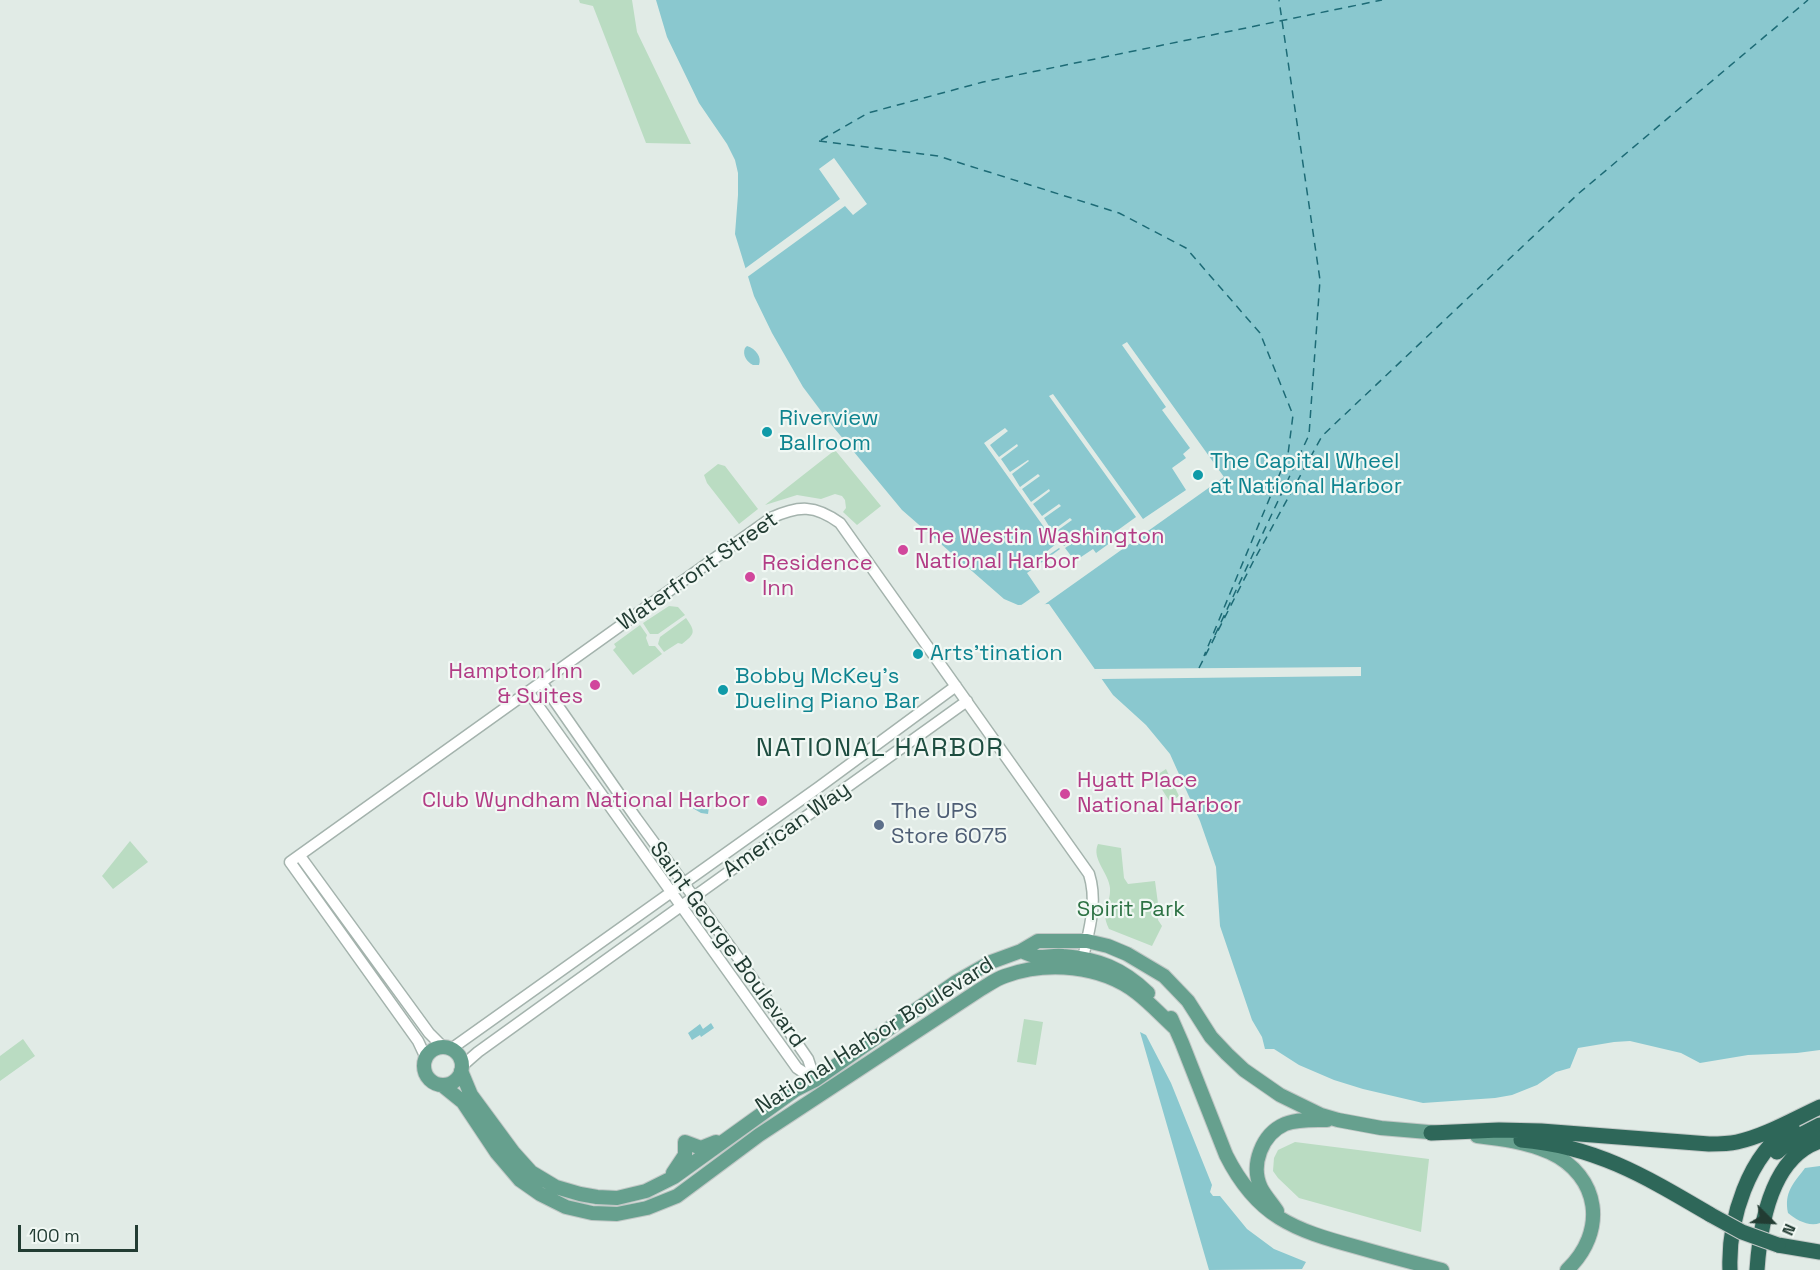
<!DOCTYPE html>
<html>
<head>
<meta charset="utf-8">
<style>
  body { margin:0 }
  #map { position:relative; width:1820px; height:1270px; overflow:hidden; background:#e1ebe6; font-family:"Space Grotesk",sans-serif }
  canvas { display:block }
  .north { position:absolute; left:1742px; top:1192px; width:60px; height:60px; -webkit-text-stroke:4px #f1f8f4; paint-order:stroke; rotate:114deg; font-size:16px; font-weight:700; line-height:24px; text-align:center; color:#223c33 }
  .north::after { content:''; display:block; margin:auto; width:21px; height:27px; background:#223c33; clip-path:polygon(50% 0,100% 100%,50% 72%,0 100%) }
  .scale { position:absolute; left:18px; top:1225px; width:120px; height:27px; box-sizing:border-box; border:3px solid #223c33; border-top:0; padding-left:8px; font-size:18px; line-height:21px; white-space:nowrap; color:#223c33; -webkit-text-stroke:4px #f1f8f4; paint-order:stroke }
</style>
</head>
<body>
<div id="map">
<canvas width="1820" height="1270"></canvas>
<div class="north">N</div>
<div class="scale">100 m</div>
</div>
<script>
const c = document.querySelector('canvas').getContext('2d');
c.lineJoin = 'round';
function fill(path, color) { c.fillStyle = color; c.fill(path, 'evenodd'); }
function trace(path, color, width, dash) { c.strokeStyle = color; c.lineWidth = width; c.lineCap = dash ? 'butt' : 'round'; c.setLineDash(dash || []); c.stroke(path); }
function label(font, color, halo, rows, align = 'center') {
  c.font = font + ' "Space Grotesk",sans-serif'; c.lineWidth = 4.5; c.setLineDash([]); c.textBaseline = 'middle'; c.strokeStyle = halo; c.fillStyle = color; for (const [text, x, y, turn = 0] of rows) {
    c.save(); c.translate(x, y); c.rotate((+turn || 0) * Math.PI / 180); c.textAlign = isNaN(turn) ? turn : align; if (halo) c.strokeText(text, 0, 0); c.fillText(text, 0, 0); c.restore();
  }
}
fill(new Path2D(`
  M 579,0 L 632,0 L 637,32 L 691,144 L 646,143 L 593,6 L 580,3 Z
  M 835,450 L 881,506 L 857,525 L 843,512 L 846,508 L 845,500 L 842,496 L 835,494 L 821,499 L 797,495 L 765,505 Z
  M 718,464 L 725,466 L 758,509 L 739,524 L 707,483 L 704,475 Z
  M 669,606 L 678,607 L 685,615 L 658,634 L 650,634 L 643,623 Z
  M 686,618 C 696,632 695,634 682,644 L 678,643 L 664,652 L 658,644 L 660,637 Z
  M 640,625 L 647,635 L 646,638 L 649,646 L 655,646 L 662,654 L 633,675 L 613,650 L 616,647 L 614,644 Z
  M 1166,769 L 1179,796 L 1170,802 L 1154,777 Z
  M 130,841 L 148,862 L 113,889 L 102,876 Z
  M 1098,844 L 1121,848 L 1124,878 L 1128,884 L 1155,881 L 1159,911 L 1158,920 L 1162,926 L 1152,946 L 1109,929 C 1099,906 1111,907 1110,888 C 1109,873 1091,859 1098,844 Z
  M 1024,1019 L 1043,1022 L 1036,1065 L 1017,1062 Z
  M 23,1039 L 35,1056 L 0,1081 L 0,1056 Z
  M 1295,1142 L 1429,1159 L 1421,1232 L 1299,1198 L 1278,1178 L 1273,1171 L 1274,1158 L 1278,1150 Z`), '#badcc2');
fill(new Path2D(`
  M 656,0 L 1820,0 L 1820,1050 L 1797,1053 L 1748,1055 L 1700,1063 L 1681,1053 L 1630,1041 L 1614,1042 L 1578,1048 L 1570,1068 L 1556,1072 L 1537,1085 L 1512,1095 L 1495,1098 L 1423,1103 L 1363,1089 L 1334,1080 L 1299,1065 L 1274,1049 L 1265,1049 L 1262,1037 L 1252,1020 L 1220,926 L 1216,867 L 1200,821 L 1170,754 L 1146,725 L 1113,695 L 1049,604 L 1018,605 L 1004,599 L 902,510 L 830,423 L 803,387 L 772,333 L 754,296 L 735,234 L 738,195 L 738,173 L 735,160 L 727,144 L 699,103 L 667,37 Z
  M 747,346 C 756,349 762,357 759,365 L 753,365 C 747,362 742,355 745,348 Z
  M 694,801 L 709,807 L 708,814 L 701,813 L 689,806 Z
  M 711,1023 L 714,1028 L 701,1037 L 700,1035 L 692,1040 L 688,1033 L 700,1024 L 703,1029 Z
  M 1140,1032 L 1146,1035 L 1171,1083 L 1212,1185 L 1210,1192 L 1213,1196 L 1220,1196 L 1247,1229 L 1274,1249 L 1306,1262 L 1302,1269 L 1209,1270 Z
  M 1820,1166 L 1820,1223 C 1809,1227 1796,1220 1788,1213 C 1784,1192 1793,1184 1805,1168 Z`), '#8ac8cf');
fill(new Path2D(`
  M 834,158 L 867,204 L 853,215 L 845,206 L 746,278 L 743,270 L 840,199 L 819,169 Z
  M 1127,342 L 1224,477 L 1041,607 L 1017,608 L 1040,592 L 1027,573 L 1060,549 L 1059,548 L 1031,567 L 1030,565 L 1056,544 L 984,443 L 1005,428 L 1008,431 L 990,445 L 999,457 L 1017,444 L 1018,446 L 1001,459 L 1010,472 L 1028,460 L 1029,461 L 1012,474 L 1020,487 L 1038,474 L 1040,476 L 1022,489 L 1031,502 L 1049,489 L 1050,491 L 1033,504 L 1042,516 L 1059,504 L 1061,506 L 1044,518 L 1052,531 L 1070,518 L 1072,520 L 1054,533 L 1064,546 L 1081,533 L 1083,536 L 1065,548 L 1075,561 L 1093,549 L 1096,553 L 1121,535 L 1118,530 L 1136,517 L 1049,396 L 1053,394 L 1143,519 L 1186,490 L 1172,468 L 1186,458 L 1183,454 L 1190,448 L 1162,410 L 1166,407 L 1122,345 Z
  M 1361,667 L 1361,676 L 1101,679 L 1094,669 Z`), '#e1ebe6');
trace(new Path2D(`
  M 821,140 L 868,113 L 983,82 L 1382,0
  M 819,141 L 938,156 L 1119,213 L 1186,248 L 1260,333 L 1293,415 L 1288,454 L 1204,656
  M 1215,635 L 1309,435 L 1320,280 L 1279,0
  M 1199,668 L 1253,562 L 1322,436 L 1578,194 L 1808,0`), '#1d6b76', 1.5, [8, 6]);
const minor = new Path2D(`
  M 542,683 L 636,818 L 739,959 L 808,1059 L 815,1080
  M 529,693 L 797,1068 L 815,1080
  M 300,856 L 429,1033 L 443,1047
  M 451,1049 L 819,787 L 956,686
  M 426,1058 L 418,1041 L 290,862 L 771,518 C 799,505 815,505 840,523 L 1089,874 C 1098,902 1089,930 1083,958
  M 462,1066 L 478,1052 L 571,985 L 967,701`);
const major = new Path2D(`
  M 1021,951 C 1027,953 1033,957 1039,957 C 1047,957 1055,955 1063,956 C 1098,959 1122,968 1148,993
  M 1171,1018 L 1182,1043 L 1226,1155 C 1257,1217 1294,1230 1357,1247 C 1385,1255 1414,1263 1442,1270
  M424 1066a19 19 0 1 1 38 0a19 19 0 1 1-38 0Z
  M 461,1071 L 471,1095 L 513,1152 L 531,1172 L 556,1187 L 580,1194 L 597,1197 L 617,1198 L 646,1191 L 674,1177 L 795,1090 L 815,1080 L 956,982 L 991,962 L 1021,951 L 1038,941 L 1087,941 L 1108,946 L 1127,954 L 1164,976 L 1188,1001 L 1211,1037 L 1227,1054 L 1244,1070 L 1280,1095 L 1321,1115 L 1338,1120 L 1381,1128 L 1440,1133
  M 442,1085 L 463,1102 L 497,1153 L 520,1180 L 540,1194 L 566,1207 L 592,1213 L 617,1214 L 647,1208 L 677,1196 L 759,1135 L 981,989 C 988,985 996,979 1005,976 C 1047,961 1101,965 1137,993 C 1150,1003 1162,1016 1174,1027
  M 1477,1136 C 1502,1139 1526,1142 1549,1152 C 1601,1176 1607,1232 1567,1270
  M 673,1173 L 685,1155 L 685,1142 L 701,1148 L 716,1142
  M 1277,1211 C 1272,1203 1265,1196 1261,1188 C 1250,1165 1262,1134 1285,1124 C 1298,1119 1314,1120 1327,1120`);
const highway = new Path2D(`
  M 1431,1133 L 1499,1130 L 1541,1131 L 1709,1144 C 1719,1144 1728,1144 1737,1142 C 1765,1136 1794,1119 1820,1107
  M 1521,1140 C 1596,1146 1648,1178 1711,1215
  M 1777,1152 L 1791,1140 L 1820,1125
  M 1778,1245 L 1820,1252
  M 1730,1270 C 1728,1221 1748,1154 1792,1127
  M 1757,1270 C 1760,1226 1771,1157 1820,1141`);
trace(minor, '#a4b3ad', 13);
trace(major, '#c1c8c6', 16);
trace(highway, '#c1c8c6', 17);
trace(minor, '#fff', 10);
trace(major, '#66a08e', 14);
trace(highway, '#2e6759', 15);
const highwayBridge = new Path2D(`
  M 1711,1215 L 1742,1232 L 1778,1245`);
trace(highwayBridge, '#c1c8c6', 17, []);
trace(highwayBridge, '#2e6759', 15);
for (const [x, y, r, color] of [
  [767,432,6,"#0f9aa8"],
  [1198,475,6,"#0f9aa8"],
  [903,550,6,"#d1479c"],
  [750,577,6,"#d1479c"],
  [918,654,6,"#0f9aa8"],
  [595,685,6,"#d1479c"],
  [723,690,6,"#0f9aa8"],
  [1065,794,6,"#d1479c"],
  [762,801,6,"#d1479c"],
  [879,825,6,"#5c6f8a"]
]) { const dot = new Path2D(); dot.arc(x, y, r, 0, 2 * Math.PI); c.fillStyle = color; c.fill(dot); trace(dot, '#f1f8f4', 2); }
label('22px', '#0d838f', '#f1f8f4', [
  ["Riverview",779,419],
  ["Ballroom",779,444],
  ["The Capital Wheel",1210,462],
  ["at National Harbor",1210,487],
  ["Arts’tination",930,654],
  ["Bobby McKey's",735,677],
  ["Dueling Piano Bar",735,702]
], 'left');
label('22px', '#b23c85', '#f1f8f4', [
  ["The Westin Washington",915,537],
  ["National Harbor",915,562],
  ["Residence",762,564],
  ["Inn",762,589],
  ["Hampton Inn",583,672,"right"],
  ["& Suites",583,697,"right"],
  ["Hyatt Place",1077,781],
  ["National Harbor",1077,806],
  ["Club Wyndham National Harbor",750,801,"right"]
], 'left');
label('22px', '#223c33', '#f1f8f4', [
  ["Waterfront Street",698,572,-35],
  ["American Way",787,830,-35],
  ["Saint George Boulevard",727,945,54],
  ["National Harbor Boulevard",875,1036,-32]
]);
label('22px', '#4e5e75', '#f1f8f4', [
  ["The UPS",891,812],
  ["Store 6075",891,837]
], 'left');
label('22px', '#2d7244', '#f1f8f4', [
  ["Spirit Park",1131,910]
]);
c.letterSpacing = '1.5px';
label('26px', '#1e4d40', '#f1f8f4', [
  ["NATIONAL HARBOR",880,749]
]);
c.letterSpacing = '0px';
</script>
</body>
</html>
